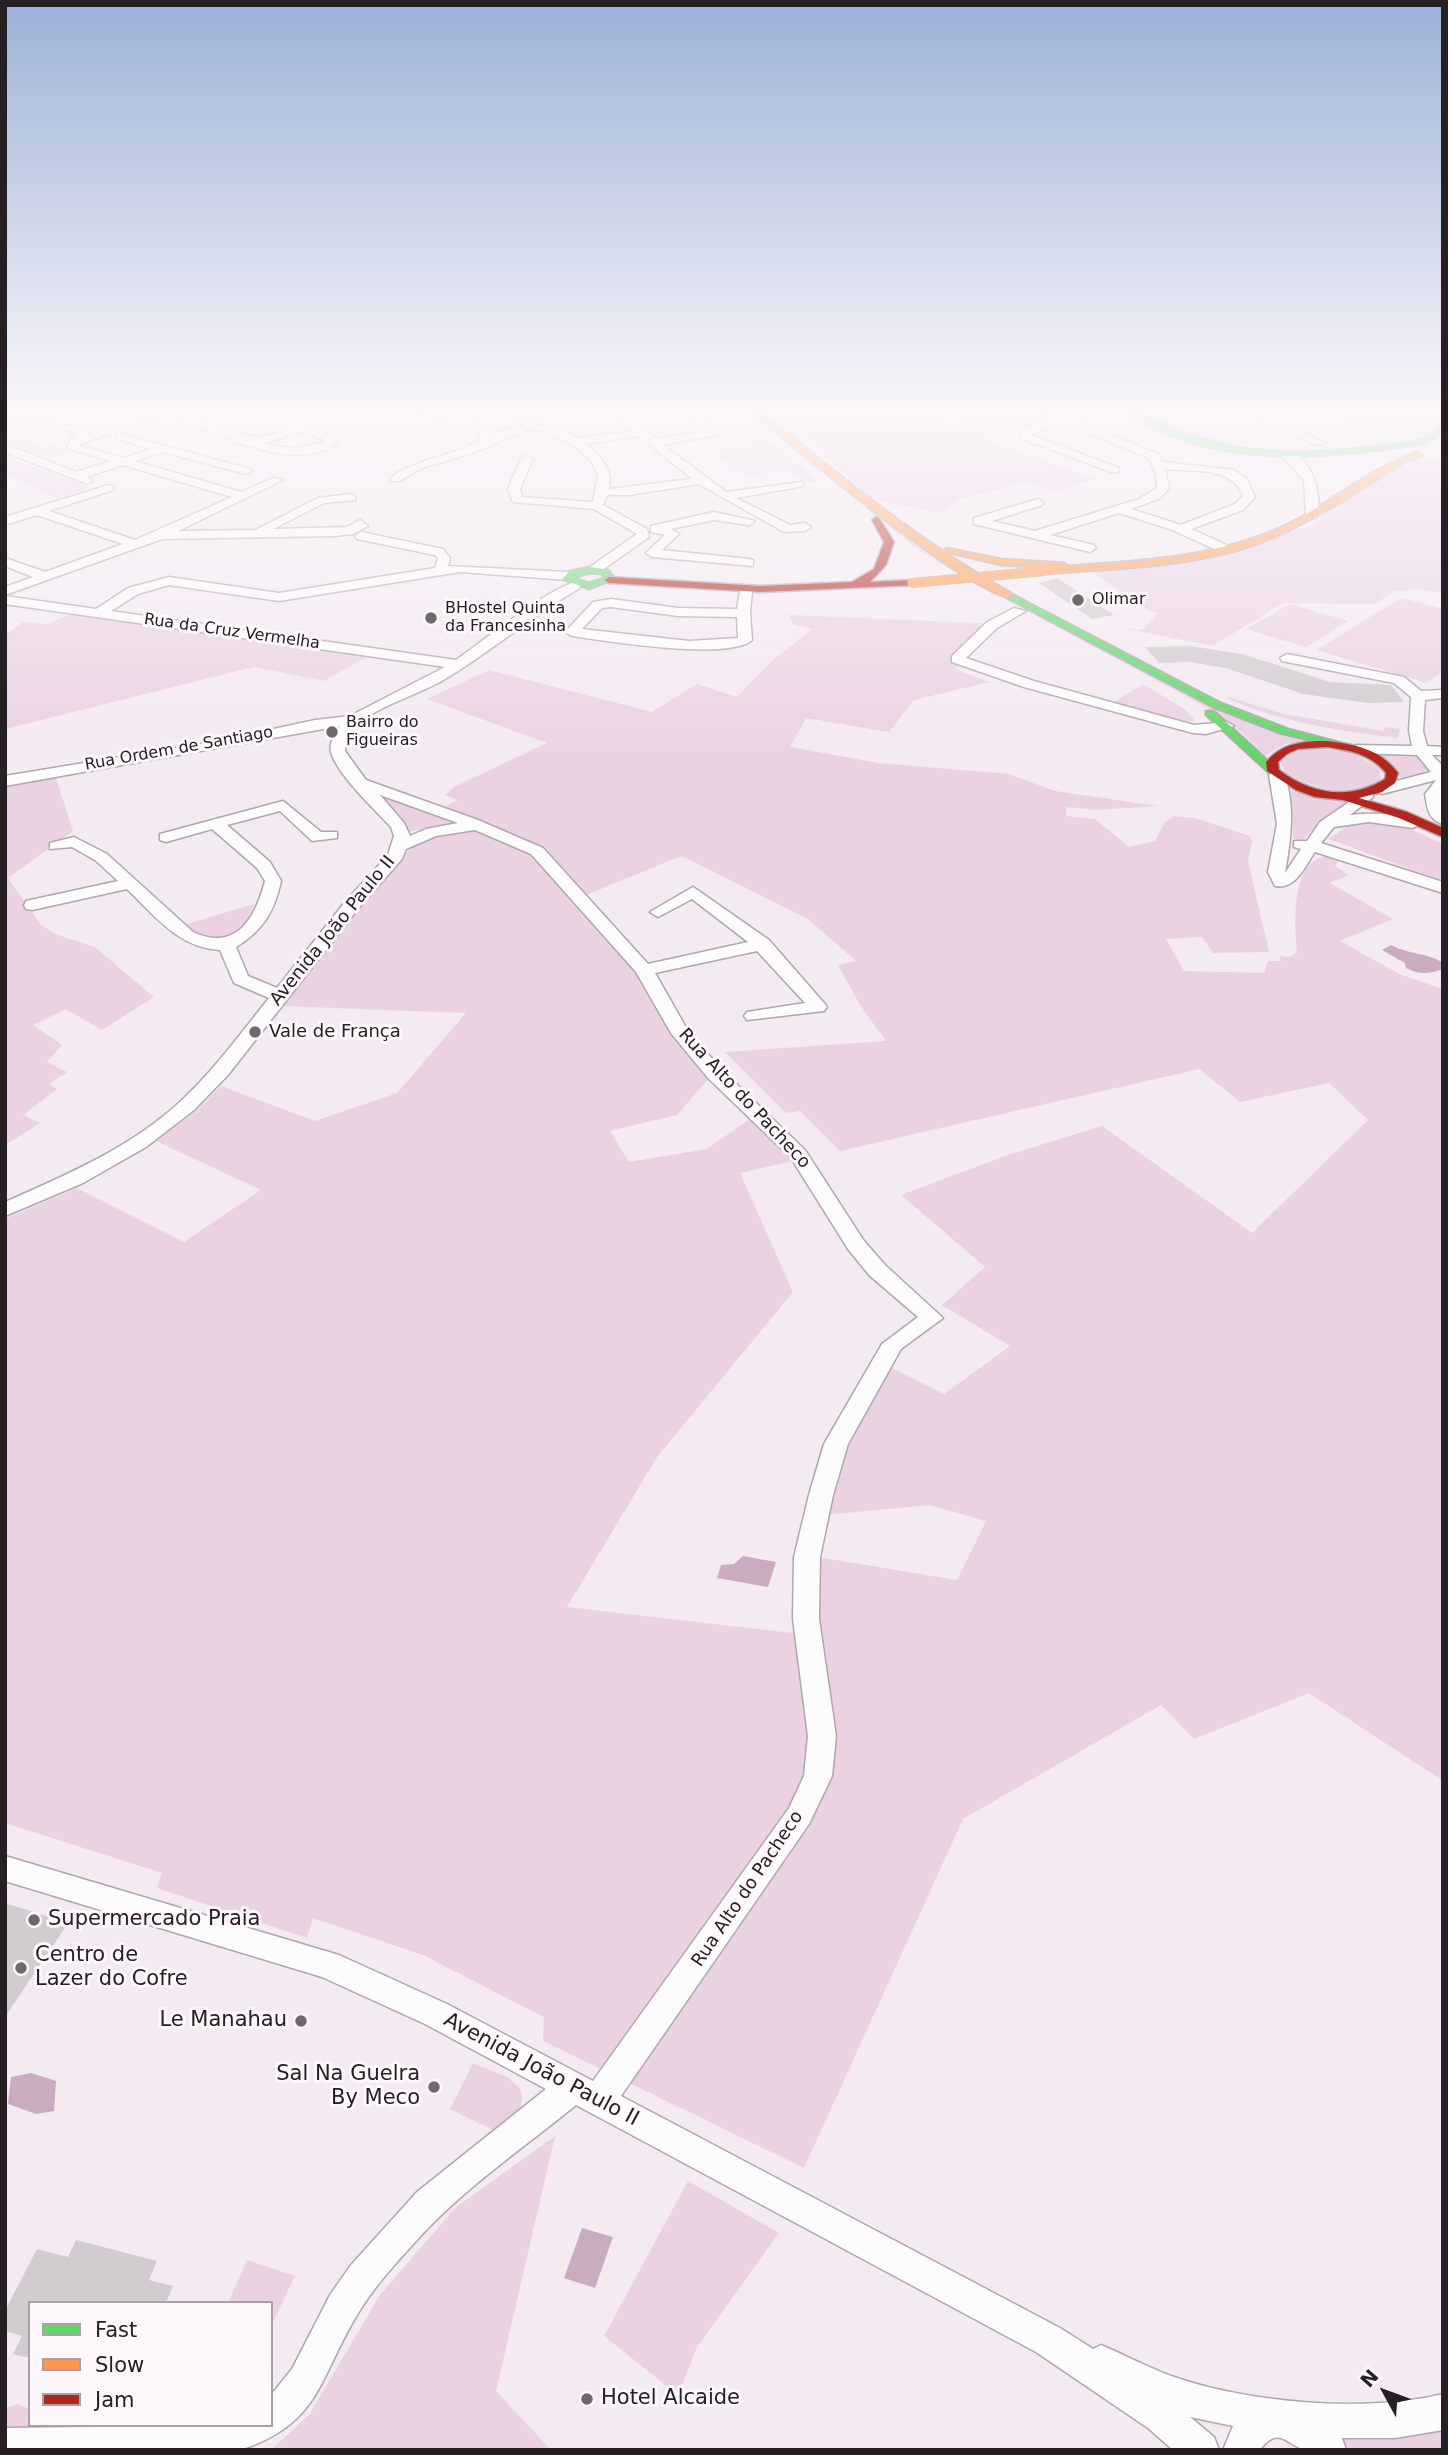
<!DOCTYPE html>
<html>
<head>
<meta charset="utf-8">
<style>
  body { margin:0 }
  #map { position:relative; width:1448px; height:2455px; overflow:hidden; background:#f4eaf1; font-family:"DejaVu Sans",sans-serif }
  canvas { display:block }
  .frame { position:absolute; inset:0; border:7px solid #262024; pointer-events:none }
  .legend { position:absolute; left:28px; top:2301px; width:245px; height:126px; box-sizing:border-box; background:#fef8fc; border:2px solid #a8a2a6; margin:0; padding:9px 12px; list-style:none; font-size:21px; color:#262024 }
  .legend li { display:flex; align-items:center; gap:14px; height:35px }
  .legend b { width:35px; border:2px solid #a8a2a6 }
  .north { position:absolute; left:1350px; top:2357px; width:70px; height:70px; -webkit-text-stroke:5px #fef8fc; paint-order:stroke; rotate:311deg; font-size:19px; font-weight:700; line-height:28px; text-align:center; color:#262024 }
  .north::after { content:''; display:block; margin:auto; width:24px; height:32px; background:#262024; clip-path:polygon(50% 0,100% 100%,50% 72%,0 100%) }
</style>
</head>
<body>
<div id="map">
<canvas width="1448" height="2455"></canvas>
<div class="frame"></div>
<ul class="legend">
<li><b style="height:9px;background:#63d668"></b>Fast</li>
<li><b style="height:9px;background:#ff974d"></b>Slow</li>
<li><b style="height:9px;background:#b3261e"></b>Jam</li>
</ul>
<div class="north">N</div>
</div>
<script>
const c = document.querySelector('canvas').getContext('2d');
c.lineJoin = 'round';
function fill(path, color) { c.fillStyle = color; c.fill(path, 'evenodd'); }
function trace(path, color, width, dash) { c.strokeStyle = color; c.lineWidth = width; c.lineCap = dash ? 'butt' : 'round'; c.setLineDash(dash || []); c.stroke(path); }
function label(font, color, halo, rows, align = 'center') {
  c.font = font + ' "DejaVu Sans",sans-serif'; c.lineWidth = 6; c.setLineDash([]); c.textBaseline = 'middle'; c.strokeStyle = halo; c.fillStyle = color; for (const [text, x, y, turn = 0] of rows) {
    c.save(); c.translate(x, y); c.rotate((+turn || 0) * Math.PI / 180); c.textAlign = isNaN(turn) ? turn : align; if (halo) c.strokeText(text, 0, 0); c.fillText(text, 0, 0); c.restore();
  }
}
fill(new Path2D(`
  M 757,412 L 841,412 L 843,416 L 838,422 L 804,431 L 801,434 L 805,439 L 796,442 Z`), '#eddbe7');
fill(new Path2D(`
  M 5,412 L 61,412 L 6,429 L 16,433 L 8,436 L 46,447 L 71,439 L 62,446 L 66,452 C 33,463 33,445 5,448 Z
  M 748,412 L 781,434 L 915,545 L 959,573 L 1205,704 L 1271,730 L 1311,741 L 1285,744 L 1265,756 L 1243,733 L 1211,710 L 955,572 L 915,548 Z
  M 841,412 L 859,416 L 924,412 L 956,427 L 964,423 L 956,419 C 969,414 981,422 993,416 L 988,414 L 991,412 L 1037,412 L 1047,419 L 1019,432 L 983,439 L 1096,479 L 1052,492 L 1024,482 L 960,500 L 940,513 L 874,500 L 801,434 L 804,431 L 800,430 C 814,424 830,426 843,419 Z
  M 1327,412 L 1443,412 L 1443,416 C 1419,455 1396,431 1364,423 C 1349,419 1339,422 1327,412 Z
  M 759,433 L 820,482 L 808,483 L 789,470 L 745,476 L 712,451 L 754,445 L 741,435 Z
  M 5,456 L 90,488 L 57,498 L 5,475 Z
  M 1414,459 L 1443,462 L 1443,593 L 1418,589 L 1395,591 L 1374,604 L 1283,603 L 1213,646 L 1122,628 L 1142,630 L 1158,613 L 1149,611 L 1090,571 L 1184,560 L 1313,525 L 1321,520 L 1321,516 Z
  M 1401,598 L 1443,609 L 1443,671 L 1427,683 L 1316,650 Z
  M 1290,604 L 1348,621 L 1306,647 L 1246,629 Z
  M 72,614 L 368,656 L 324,681 L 254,667 L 5,729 L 5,635 L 23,622 L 46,624 Z
  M 789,615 L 984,623 L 952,656 L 962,664 L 955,669 L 990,682 L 914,700 L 889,732 L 806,718 L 790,747 L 878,763 L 1009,774 L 1055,791 L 1158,806 L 1096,810 L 1066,807 L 1066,816 L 1095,819 L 1129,847 L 1155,841 L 1165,822 L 1174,816 L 1195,818 L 1250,836 L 1252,841 L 1248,861 L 1269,952 L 1213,953 L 1202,937 L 1166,939 L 1184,971 L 1264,973 L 1268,961 L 1281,961 L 1280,956 L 1290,957 L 1297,952 C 1294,922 1290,850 1336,856 L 1339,860 L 1335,866 L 1349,875 L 1330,883 L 1393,919 L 1340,941 L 1399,974 L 1443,989 L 1443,1781 L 1309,1693 L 1194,1739 L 1161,1705 L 963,1819 L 804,2168 L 543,2041 L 544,2017 L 423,1955 L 313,1918 L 307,1938 L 157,1888 L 162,1873 L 5,1823 L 5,1219 L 77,1188 L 184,1242 L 261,1190 L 156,1141 L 194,1113 L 221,1086 L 315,1121 L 397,1093 L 466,1013 L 279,1006 L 407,852 L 420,840 L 435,834 L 459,833 L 491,825 L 444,808 L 457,800 L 445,795 L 454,787 L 547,743 L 427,699 L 489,670 L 652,712 L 697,684 L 737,697 L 772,661 L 812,629 L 793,624 ZM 681,856 L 808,919 L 856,961 L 838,965 L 860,1005 L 886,1041 L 725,1052 L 786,1113 L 800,1111 L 840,1151 L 1199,1069 L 1240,1102 L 1329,1083 L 1368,1120 L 1252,1233 L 1102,1126 L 1008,1155 L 901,1195 L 985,1267 L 942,1305 L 1010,1346 L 944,1394 L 888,1366 L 833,1479 L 825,1515 L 929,1505 L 986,1521 L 957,1580 L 811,1556 L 818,1636 L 567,1607 L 657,1457 L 793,1292 L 740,1173 L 793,1161 L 751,1118 L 707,1149 L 629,1162 L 610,1131 L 677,1115 L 710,1077 L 673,1037 L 656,1003 L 626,959 L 574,900 Z
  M 1143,684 L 1186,710 L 1195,721 L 1184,722 L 1112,704 Z
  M 1229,697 L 1280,713 L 1383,731 L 1385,727 L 1400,729 L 1398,738 C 1340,731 1279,722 1226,698 Z
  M 1318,748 L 1351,752 L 1379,768 L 1381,779 C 1350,801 1316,789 1285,773 L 1281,762 L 1291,753 Z
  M 1378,753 L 1418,755 L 1434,772 L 1402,778 Z
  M 55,775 L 73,831 L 8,878 L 41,925 L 58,935 L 95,947 L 154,997 L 102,1030 L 66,1009 L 33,1025 L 62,1045 L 47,1062 L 67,1072 L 49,1084 L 57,1089 L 23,1115 L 40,1123 L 5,1145 L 5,784 Z
  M 1286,790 L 1348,802 L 1326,816 L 1303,840 L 1293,838 L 1293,817 Z
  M 377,794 L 456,823 L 408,832 Z
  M 1380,822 L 1404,826 L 1443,844 L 1443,877 L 1437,879 L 1329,839 L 1349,825 Z
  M 254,904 C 243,940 213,951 184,925 Z
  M 473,2063 L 507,2077 L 520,2088 C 527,2110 512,2120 497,2132 L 450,2109 Z
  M 555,2136 L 496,2391 L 551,2450 L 264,2450 L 273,2448 L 309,2415 L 380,2295 L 455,2208 Z
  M 688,2181 L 779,2233 L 697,2347 L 678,2395 L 604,2336 Z
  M 247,2260 L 295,2276 L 271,2326 L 271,2303 L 228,2303 Z
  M 17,2404 L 30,2409 L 30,2425 L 62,2425 L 60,2430 L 5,2432 L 5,2409 Z
  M 1443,2424 L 1443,2450 L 1346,2450 L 1337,2440 Z`), '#ead2e3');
fill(new Path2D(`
  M 1391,945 C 1408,954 1426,953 1442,962 L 1443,969 C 1429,974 1419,975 1406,968 L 1405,963 L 1382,950 Z
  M 743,1556 L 776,1562 L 768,1587 L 717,1578 L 721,1565 L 734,1564 Z
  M 31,2073 L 56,2081 L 54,2111 L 36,2114 L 8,2104 L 11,2077 Z
  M 582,2228 L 613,2237 L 595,2288 L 564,2278 Z`), '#c9acc1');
fill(new Path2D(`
  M 1057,578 L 1114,615 L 1092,619 L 1039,583 Z
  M 1190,646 L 1242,654 L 1330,682 L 1391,685 L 1404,702 L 1367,703 L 1303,694 L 1226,668 L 1189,662 L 1159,663 L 1145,647 Z
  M 5,1903 L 68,1923 L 5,2017 Z
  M 76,2240 L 157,2261 L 149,2280 L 173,2286 L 166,2303 L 30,2303 L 30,2358 L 13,2354 L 22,2336 L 5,2331 L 5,2311 L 37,2249 L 68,2257 Z`), '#d2cbd0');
const street = new Path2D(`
  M 152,412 L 169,412 L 78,445 L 123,458 L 151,449 L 117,439 L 117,435 L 121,434 L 250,469 L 252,471 L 246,474 L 163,452 L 135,461 L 241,492 L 273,478 L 283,480 L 178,531 L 255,530 L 318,498 L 351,494 L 355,496 L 355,500 L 324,503 L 273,529 L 347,527 L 360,520 L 368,526 L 353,534 L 335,536 L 162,539 L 5,595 L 5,587 L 33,577 L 5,566 L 5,558 L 45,572 L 123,544 L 37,515 L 5,525 L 5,517 L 109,485 L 113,486 L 113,490 L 49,511 L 135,540 L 232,497 L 123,465 L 86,477 L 93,481 L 87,484 L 5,452 L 5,446 L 12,447 L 76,472 L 111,461 L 67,448 L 71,439 L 77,437 L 72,432 L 34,424 L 34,420 L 80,428 L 87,434 Z
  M 173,412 L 185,412 L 193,419 C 241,434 266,452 308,412 L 320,412 L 306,426 L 333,436 L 339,442 C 297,474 229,438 185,423 ZM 301,431 L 326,441 C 303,449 290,450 266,443 Z
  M 416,412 C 433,412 484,420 492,434 L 530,423 L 555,427 L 578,438 L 632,431 L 610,412 L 622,412 L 656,439 L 708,430 L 685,412 L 697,412 L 721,430 L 721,434 L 663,445 L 726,492 L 803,482 L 803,486 L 799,487 L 736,498 L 790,525 L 805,523 L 811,527 L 805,531 L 784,532 L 699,484 L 629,495 L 607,495 L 603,505 L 647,529 L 649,537 L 598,573 L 590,573 L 590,567 L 637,534 L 594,509 L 513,502 L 508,489 L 521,459 L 527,456 L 533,459 L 520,489 L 522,497 L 593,502 L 598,474 L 589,458 L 570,443 L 547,432 L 530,429 L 470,454 L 422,468 L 399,481 L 391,481 L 391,477 C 419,458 454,456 482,439 L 477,431 ZM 639,436 L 692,479 L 609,489 C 613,469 600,455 586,444 Z
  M 497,412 L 519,412 L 545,420 L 540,423 Z
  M 1042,412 L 1071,415 L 1071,418 L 1158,454 L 1162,462 L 1234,470 L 1247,479 L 1255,497 L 1243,510 L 1191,529 L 1229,546 L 1229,552 L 1221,552 L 1170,529 L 1119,513 L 1050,535 L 1094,545 L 1096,548 L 1090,552 L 974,524 L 974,518 L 1038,499 L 1044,503 L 1042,505 L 992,521 L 1035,531 L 1139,499 L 1157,488 L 1156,474 L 1149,458 L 1062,422 L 1031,435 L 1119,468 L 1119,472 L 1111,472 L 1020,438 L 1025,428 L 1053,418 ZM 1165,469 C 1194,472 1232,466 1243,496 L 1235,504 L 1181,525 L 1131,509 L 1160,498 L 1169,488 Z
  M 1241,412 L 1256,412 L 1326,443 L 1316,445 Z
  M 1282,452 C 1311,449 1324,497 1316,518 L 1306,515 L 1304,480 L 1282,456 Z
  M 714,512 L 755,521 L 749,525 L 714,520 L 671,529 L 679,534 L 662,550 L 749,559 L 753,560 L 753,566 L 652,557 L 646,553 L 665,535 L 651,532 L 651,526 Z
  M 361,532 L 443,549 L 450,558 L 448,566 L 568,572 L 574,576 L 568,580 L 460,572 L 279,601 L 169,585 L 138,594 L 111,611 L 456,660 C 477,646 559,579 580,582 L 580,588 C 533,615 492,651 445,679 C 419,695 375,706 355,727 C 347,734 347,741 345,751 L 366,780 L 478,820 L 543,848 L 648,964 L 748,942 L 692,899 L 658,917 L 650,912 L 693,887 L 769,940 L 824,1003 L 827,1007 L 824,1011 L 747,1020 L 744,1016 L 747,1012 L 805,1003 L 757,951 L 655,973 L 688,1031 L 722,1070 L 805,1150 L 864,1241 L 885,1265 L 943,1318 L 901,1349 L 848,1444 L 833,1495 L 820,1557 L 819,1619 L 836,1736 L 832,1776 L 809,1824 L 621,2096 L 1060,2328 L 1093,2349 L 1101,2345 C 1125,2355 1149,2368 1174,2377 C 1250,2403 1365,2413 1443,2394 L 1443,2430 L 1395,2438 L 1342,2438 L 1346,2450 C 1333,2450 1320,2451 1307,2450 C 1288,2448 1280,2423 1260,2450 L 1223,2450 L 1233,2426 L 1190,2417 L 1214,2437 L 1219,2450 L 1173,2450 L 1148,2428 L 1036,2352 L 576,2105 C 522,2149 463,2189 417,2240 C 395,2264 373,2288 357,2315 C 318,2380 320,2424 240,2450 L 5,2450 L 5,2428 L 271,2425 L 271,2395 L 292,2369 L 330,2295 L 351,2265 L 417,2192 L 546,2089 L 425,2024 L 322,1977 L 5,1881 L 5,1856 L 339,1955 L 447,2004 L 593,2081 L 789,1808 L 804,1776 L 808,1736 L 793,1619 L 794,1557 L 809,1495 L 824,1444 L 882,1344 L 918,1317 L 869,1275 L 848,1249 L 791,1158 L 708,1078 L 671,1033 L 636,972 L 531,854 L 475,830 L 436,836 L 406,849 L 402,859 L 357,910 L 228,1075 L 194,1110 L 146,1147 L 83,1183 L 5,1216 L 5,1202 C 67,1175 132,1147 182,1100 C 215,1069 241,1033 269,998 L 234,983 L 220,950 C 179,948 155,916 127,889 L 32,910 L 26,909 L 24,905 L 26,901 L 118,881 L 95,860 L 72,847 L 50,849 L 50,843 L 74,837 L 107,854 L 193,932 C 236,952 255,919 265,881 L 257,868 L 212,829 L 166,842 L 160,840 L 160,834 L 283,801 L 321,832 L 337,832 L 337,838 L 312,841 L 280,811 L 227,825 L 270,862 L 281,881 C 275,910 263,931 236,947 L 248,976 L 277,988 L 345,902 L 388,855 L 394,836 L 391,827 C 375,810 336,773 331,752 C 329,742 335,733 340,726 L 5,786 L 5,776 L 218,741 L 315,720 L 350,716 L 445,667 L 5,604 L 5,596 L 96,609 L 128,588 L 169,577 L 279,593 L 435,568 L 438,558 L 435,555 L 357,539 L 355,536 ZM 380,795 L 458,823 L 426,829 L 410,836 L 404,823 Z
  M 746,587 L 752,591 L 750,613 L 752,640 C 728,661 606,641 572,636 L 565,632 L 593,602 L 611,599 L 678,608 L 737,609 L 740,591 ZM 611,607 L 678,616 L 737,617 L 738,638 L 689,641 L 582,629 L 602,608 Z
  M 1014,608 L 1026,611 L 997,628 L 966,658 L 1034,681 L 1194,725 L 1227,722 L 1234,726 L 1206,734 L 1193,733 L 1024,687 L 952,662 L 952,656 L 987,622 Z
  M 1287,654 L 1404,677 L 1421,691 L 1443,690 L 1443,698 L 1425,700 L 1423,731 L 1427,746 L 1443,747 L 1443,755 L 1432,755 L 1443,766 L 1443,824 C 1428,820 1427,807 1425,794 L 1436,780 L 1382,794 L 1374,789 L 1377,786 L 1431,772 L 1417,755 L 1357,753 L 1350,749 L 1357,745 L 1412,746 L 1409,731 L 1411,697 L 1394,683 L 1282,661 L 1280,658 Z
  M 1277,770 L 1285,775 C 1295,810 1291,838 1285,873 L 1301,849 L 1294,847 L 1294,841 L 1307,841 L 1320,822 L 1368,789 L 1373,791 L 1373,797 L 1350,815 C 1366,813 1409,812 1421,823 L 1413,828 L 1369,822 L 1334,827 L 1321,843 L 1443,882 L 1443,893 L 1315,852 C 1305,866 1296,890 1275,886 L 1268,872 L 1277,824 L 1269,775 Z`);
const fast = new Path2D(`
  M 1126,412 L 1137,412 C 1215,450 1272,457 1357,448 C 1381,445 1410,445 1431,435 C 1435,432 1438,427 1443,425 L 1443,432 C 1431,446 1405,446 1388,449 C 1301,461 1202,464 1126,412 Z
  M 590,567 L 608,570 L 615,579 L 589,589 L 562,579 L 570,571 ZM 590,573 L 602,574 L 604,578 L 589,583 L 573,578 Z
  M 1008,592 L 1221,703 L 1288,729 L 1353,746 L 1347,749 L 1280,733 L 1213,707 L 1005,597 L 1003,595 Z
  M 1206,711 L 1214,711 L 1277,769 L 1277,773 L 1269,773 L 1206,715 Z`);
const slow = new Path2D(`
  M 753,412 L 762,412 C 842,478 921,542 1011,593 L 1011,597 C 978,600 785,443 753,412 Z
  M 1419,452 L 1423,455 L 1422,457 L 1407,461 C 1359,491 1311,524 1257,544 C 1189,568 1116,568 1045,574 L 1040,571 L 1049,568 L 1001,565 L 942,551 L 947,548 L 1001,559 L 1064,563 L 1068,566 C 1144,561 1218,557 1288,524 C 1329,504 1377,463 1419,452 Z`);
const jam = new Path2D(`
  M 876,517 L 879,518 L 894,542 L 886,565 L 870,582 L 912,580 L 915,581 L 915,585 L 760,592 L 609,583 L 604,580 L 609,577 L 760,586 L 852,582 L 874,569 L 884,542 L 872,520 Z
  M 1326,741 C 1355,744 1380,749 1398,773 L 1395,783 L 1382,792 L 1359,798 L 1407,812 L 1443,828 L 1443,837 L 1399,818 L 1343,800 L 1315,797 L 1296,790 L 1267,771 L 1266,762 C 1282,743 1303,741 1326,741 ZM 1326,747 C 1349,750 1371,754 1386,773 L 1385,779 C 1349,801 1311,794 1279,770 L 1278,762 L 1287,754 L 1298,749 Z`);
trace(street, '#aea7ac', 3);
trace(fast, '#aea7ac', 3);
trace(slow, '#aea7ac', 3);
trace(jam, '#aea7ac', 3);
fill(street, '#fdfcfd');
fill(fast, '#63d668');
fill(slow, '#ff974d');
fill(jam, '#b3261e');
const slowBridge = new Path2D(`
  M 912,583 L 1045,571`);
trace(slowBridge, '#aea7ac', 10, []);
trace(slowBridge, '#ff974d', 9);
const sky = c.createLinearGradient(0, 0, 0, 756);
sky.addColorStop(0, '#9bb1d8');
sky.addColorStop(0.54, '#faf6f9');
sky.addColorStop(1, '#faf6f900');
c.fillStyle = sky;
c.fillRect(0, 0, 1448, 756);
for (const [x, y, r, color] of [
  [1078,600,7,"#6e676c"],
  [431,618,7,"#6e676c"],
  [332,732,7,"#6e676c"],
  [255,1032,7,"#6e676c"],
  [34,1920,7,"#6e676c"],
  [21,1968,7,"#6e676c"],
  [301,2021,7,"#6e676c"],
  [434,2087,7,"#6e676c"],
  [587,2399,7,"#6e676c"]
]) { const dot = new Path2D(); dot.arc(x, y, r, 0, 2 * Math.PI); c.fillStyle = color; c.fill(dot); trace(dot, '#fef8fc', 2.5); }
label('16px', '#262024', '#fef8fc', [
  ["Olimar",1092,600],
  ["BHostel Quinta",445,609],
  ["da Francesinha",445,627],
  ["Bairro do",346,723],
  ["Figueiras",346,741]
], 'left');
label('16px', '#262024', '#fef8fc', [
  ["Rua da Cruz Vermelha",232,632,8],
  ["Rua Ordem de Santiago",179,749,-10]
]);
label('18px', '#262024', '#fef8fc', [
  ["Avenida João Paulo II",333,931,-51],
  ["Rua Alto do Pacheco",744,1099,47],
  ["Rua Alto do Pacheco",748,1889,-56]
]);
label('18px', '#262024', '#fef8fc', [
  ["Vale de França",269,1032]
], 'left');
label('21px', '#262024', '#fef8fc', [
  ["Supermercado Praia",48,1920],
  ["Centro de",35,1956],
  ["Lazer do Cofre",35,1980],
  ["Le Manahau",287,2021,"right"],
  ["Sal Na Guelra",420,2075,"right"],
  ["By Meco",420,2099,"right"],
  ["Hotel Alcaide",601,2399]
], 'left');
label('21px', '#262024', '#fef8fc', [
  ["Avenida João Paulo II",541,2070,28]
]);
</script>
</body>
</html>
